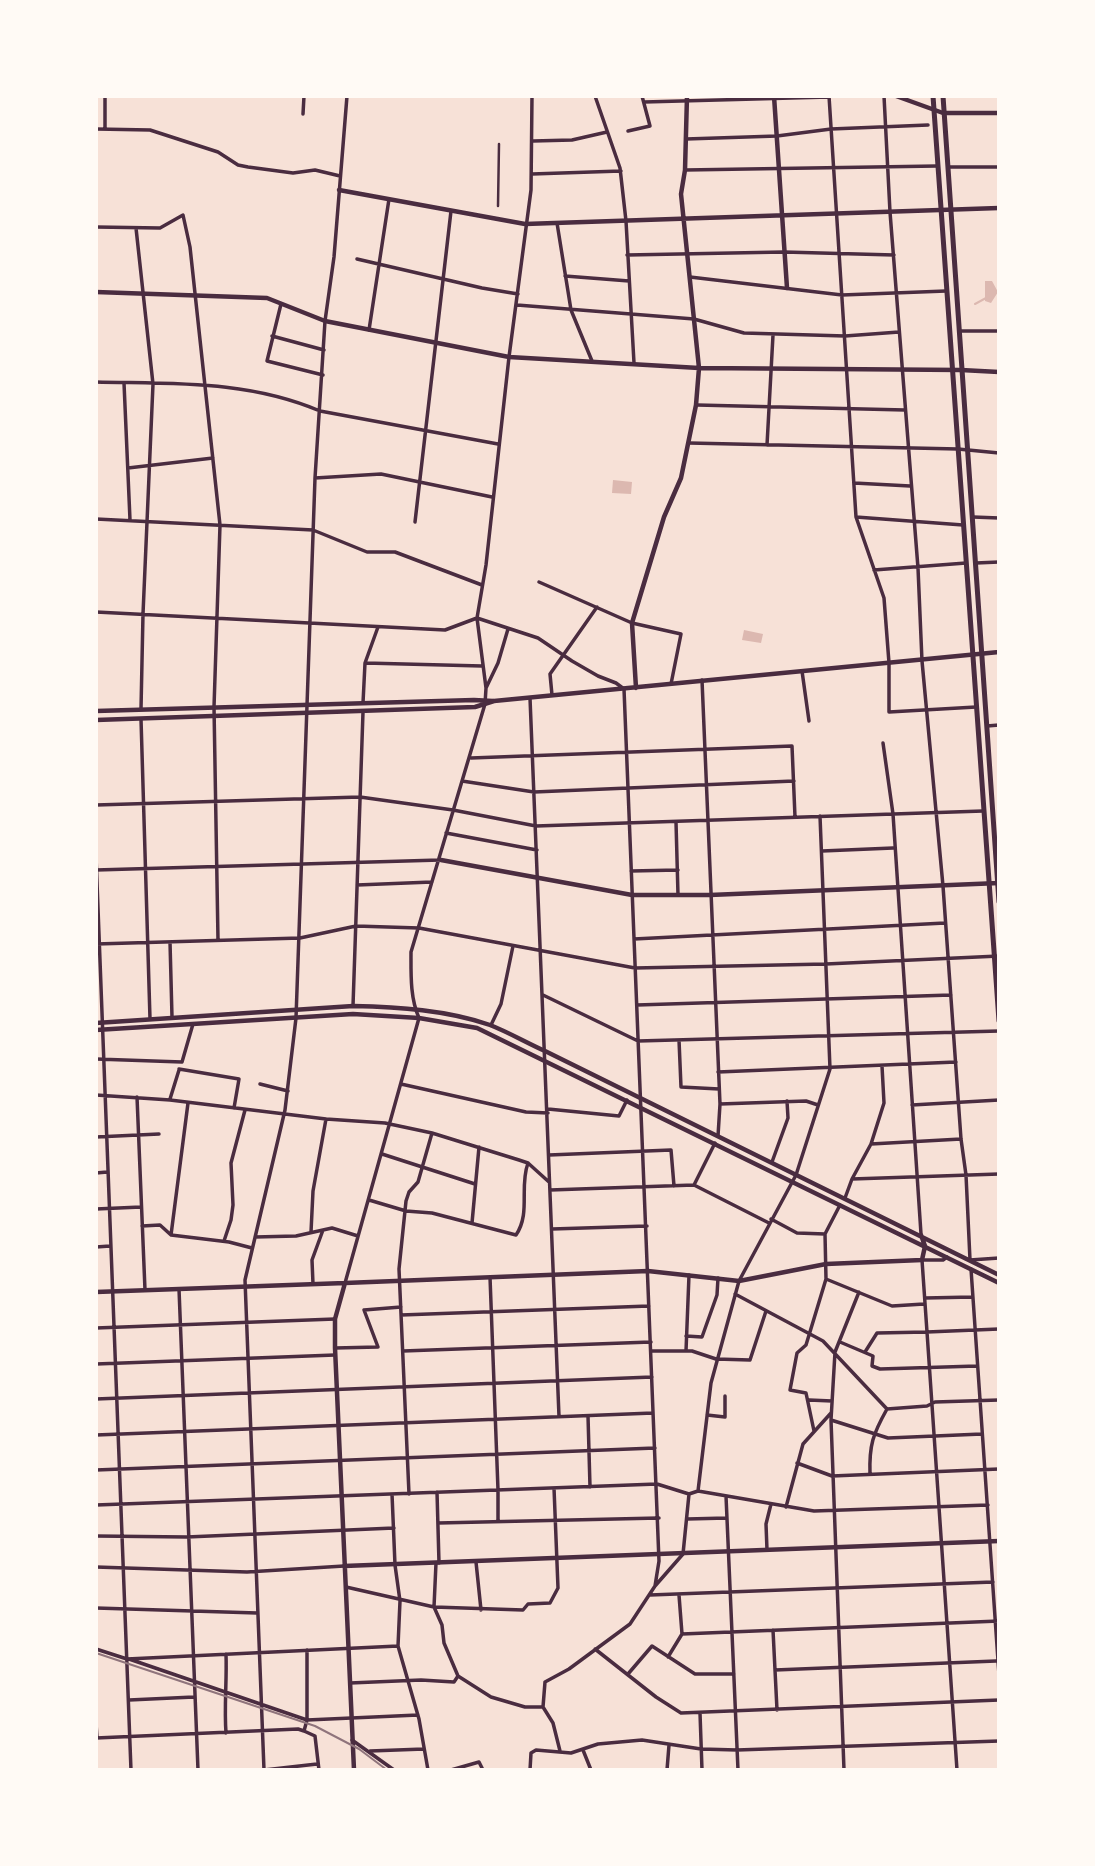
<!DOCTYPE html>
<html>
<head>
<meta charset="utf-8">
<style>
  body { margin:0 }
  #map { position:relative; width:1095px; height:1866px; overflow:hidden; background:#f7e1d7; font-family:Montserrat,sans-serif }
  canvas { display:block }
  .frame { position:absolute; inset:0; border:98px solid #fffaf5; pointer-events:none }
</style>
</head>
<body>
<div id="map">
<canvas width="1095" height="1866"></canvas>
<div class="frame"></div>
</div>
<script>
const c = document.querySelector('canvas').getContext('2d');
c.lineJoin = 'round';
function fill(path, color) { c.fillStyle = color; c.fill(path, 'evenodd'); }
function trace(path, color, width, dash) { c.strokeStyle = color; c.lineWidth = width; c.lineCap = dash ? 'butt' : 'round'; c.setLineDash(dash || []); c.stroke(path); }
fill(new Path2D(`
  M 985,281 L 992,281 L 998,292 L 991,303 L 985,301 Z
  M 613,480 L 632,482 L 631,494 L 612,493 Z
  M 744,630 L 763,634 L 761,643 L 742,640 Z`), '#dcb8b0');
trace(new Path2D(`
  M 975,304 L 986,298`), '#dcb8b0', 2);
trace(new Path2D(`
  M 498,206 L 499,144`), '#4a2c40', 2.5);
trace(new Path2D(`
  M 105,96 L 105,129
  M 595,96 L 620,168 L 626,221 L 634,363
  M 829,96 L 856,517 L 884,598 L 889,663 L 889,712 L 976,707
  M 884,96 L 890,212 L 918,568 L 922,661 L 943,886 L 961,1139 L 966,1175 L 970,1260 L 999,1258
  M 644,102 L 829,97
  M 303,114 L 304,96
  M 96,129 L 150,130 L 218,152 L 238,165 L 248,167 L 293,173 L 315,170 L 340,176
  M 628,131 L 650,126 L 642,96
  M 686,139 L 777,136 L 831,129 L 928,125
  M 533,141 L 572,140 L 607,132
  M 949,167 L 999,167
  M 685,170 L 937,166
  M 532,174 L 621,171
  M 557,223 L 571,310 L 592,361
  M 96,227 L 160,228 L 183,215 L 190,247 L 220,525 L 214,707 L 218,940
  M 136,228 L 153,384 L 143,614 L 141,709
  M 627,255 L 784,252 L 894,255
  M 357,259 L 482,288 L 518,294
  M 565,276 L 629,281
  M 690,277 L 842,295 L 946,291
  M 281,304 L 267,361 L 323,375
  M 517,305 L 694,319 L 744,333 L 845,336 L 899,332
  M 369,330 L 389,199
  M 960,331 L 999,331
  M 272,336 L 324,350
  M 96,382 C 174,384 247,380 320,411 L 498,444
  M 124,383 L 130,520
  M 697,405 L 905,410
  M 689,443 L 958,449 L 999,453
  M 767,445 L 773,335
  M 128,468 L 213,458
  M 315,478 L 381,474 L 492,497
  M 854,483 L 910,486
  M 856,517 L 963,525
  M 973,517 L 999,518
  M 96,519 L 313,530 L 367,552 L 395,552 L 482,585
  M 415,522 L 451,211
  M 976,563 L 999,562
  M 874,570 L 966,563
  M 539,582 L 632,623 L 681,634 L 671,684
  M 96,612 L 445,630 L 477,618 L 538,638 L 572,661 L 598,676 L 616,683 L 624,689 L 659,1561 L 655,1586 L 630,1624 L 569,1669 L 545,1682 L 543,1707
  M 365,663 L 482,666
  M 802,671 L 809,721
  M 702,680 L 720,1104 L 718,1136
  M 486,688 L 498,663 L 508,629
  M 552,695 L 550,674 L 597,607
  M 530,698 L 559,1416
  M 363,703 L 365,663 L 378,627
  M 141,719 L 150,1019
  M 987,726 L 999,725
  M 883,743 L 893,814 L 921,1234
  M 471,758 L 792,746 L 795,817
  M 462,781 L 534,792 L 794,781
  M 96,805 L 360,797 L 453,810 L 536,826 L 983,811
  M 676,822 L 678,895
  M 446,833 L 537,850
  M 822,851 L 893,848
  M 96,856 L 131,1770
  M 96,870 L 440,860
  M 631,871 L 678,870
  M 357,885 L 432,882
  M 634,939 L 945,923
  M 170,942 L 172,1017
  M 96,944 L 300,938 L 356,926 L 419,928 L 635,968 L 826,964 L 999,956
  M 543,995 L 638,1041 L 999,1031
  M 637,1005 L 951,995
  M 353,1006 L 363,712
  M 491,1025 L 501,1004 L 513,946
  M 679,1040 L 681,1087 L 719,1089
  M 96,1059 L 182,1062
  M 182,1062 L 193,1024
  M 179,1069 L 239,1079 L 234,1108
  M 718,1072 L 956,1062
  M 260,1084 L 288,1091
  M 401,1084 L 526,1112 L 548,1113
  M 96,1095 L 170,1100 L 326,1119 L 385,1123 L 432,1133 L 519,1160 L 528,1163 L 549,1182
  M 137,1097 L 145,1290
  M 170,1099 L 179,1070
  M 188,1103 L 171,1235 L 229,1242 L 252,1248
  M 720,1104 L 806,1101 L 818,1105
  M 912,1105 L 999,1100
  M 548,1109 L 619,1116 L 627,1100
  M 96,1137 L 159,1134
  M 871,1144 L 961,1139
  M 382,1154 L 475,1184
  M 549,1155 L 671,1150 L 674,1186
  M 772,1162 L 788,1118 L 787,1101
  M 96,1173 L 107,1172
  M 852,1179 L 871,1144 L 884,1103 L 882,1066
  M 694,1185 L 715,1143
  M 550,1190 L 694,1185 L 769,1223
  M 845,1198 L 852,1179 L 999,1174
  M 369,1200 L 406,1211 L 432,1213 L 516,1235 C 531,1213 519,1187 528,1163
  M 96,1209 L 141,1207
  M 771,1219 L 797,1233 L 825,1234
  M 472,1223 L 479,1147
  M 142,1226 L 160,1225 L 171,1235
  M 552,1229 L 647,1226
  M 311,1232 L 313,1191 L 326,1119
  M 255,1237 L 296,1236 L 332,1228 L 358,1236
  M 224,1241 L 231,1220 L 233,1205 L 231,1163 L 245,1110
  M 96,1247 L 110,1246
  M 971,1269 L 999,1675
  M 490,1277 L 498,1490 L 498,1521
  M 826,1279 L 892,1306 L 924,1304
  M 345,1283 L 419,1018 C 410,998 411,974 411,952 L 485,704 L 486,688 L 477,618 L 486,565 L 509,357 L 531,190 L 532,96
  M 313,1284 L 312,1260 L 323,1230
  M 179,1289 L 198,1770
  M 735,1294 L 823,1341 L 887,1409
  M 925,1298 L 973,1297
  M 401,1315 L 649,1306
  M 96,1328 L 335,1319
  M 686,1336 L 702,1337 L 717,1295 L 718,1278
  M 840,1342 L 873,1356 L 872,1366 L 880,1369 L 977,1366
  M 335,1348 L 378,1347 L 364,1310 L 401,1307
  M 403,1351 L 651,1342
  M 652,1351 L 692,1351 L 716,1359 L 750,1360 L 766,1311
  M 686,1351 L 689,1275
  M 865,1352 L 877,1333 L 927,1332 L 922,1260 L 943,1260 L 947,1257
  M 96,1364 L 335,1355
  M 96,1399 L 652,1377
  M 809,1400 L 832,1401
  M 707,1415 L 725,1417 L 725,1396
  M 588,1416 L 590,1487
  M 831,1420 L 888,1438 L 982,1434
  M 814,1431 L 806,1393 L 790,1390 L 797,1353 L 806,1345 L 826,1279 L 825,1234 L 840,1205
  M 96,1435 L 653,1413
  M 797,1463 L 832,1476 L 999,1469
  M 96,1470 L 655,1448
  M 870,1474 C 869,1445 873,1434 887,1409 L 927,1406 L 935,1402 L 999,1400
  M 698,1491 L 711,1383 L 739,1281 L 796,1175 L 830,1069 L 820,816
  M 437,1492 L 439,1563
  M 392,1494 L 395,1565 L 400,1601 L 398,1646 L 419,1719 L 428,1770
  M 409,1494 L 399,1269 L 406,1201 L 409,1192 L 418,1182 L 432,1133
  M 726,1496 L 738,1770
  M 96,1505 L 657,1484 L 689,1494 L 698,1491 L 814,1511 L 988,1505
  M 786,1507 L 803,1444 L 831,1413
  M 687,1519 L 727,1518
  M 438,1523 L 659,1518
  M 96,1536 L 187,1537 L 394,1528
  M 767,1550 L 766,1524 L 771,1504
  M 476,1562 L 481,1610
  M 436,1563 L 434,1607 L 442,1625 L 444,1643 L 458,1676 L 491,1697 L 525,1707 L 543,1707 L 553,1723 L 560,1751
  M 96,1567 L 247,1572 L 344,1566
  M 655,1586 L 683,1554 L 689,1494
  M 346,1587 L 434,1607 L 523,1610 L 528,1604 L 550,1603 L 558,1588 L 554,1488
  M 650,1595 L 993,1582
  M 96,1608 L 257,1613
  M 773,1630 L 777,1710
  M 682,1634 L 999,1621
  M 96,1649 L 127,1659 L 398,1646
  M 595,1649 L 656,1697 L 681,1713 L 999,1700
  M 307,1650 L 307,1720 L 304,1731 L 315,1736 L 319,1770
  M 226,1654 C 227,1681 224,1706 226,1733
  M 668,1657 L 682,1634 L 679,1595
  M 129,1659 L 307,1720 L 418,1715
  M 775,1670 L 996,1661
  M 628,1674 L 652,1646 L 695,1674 L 734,1674
  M 350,1683 L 421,1680 L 454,1682 L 458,1676
  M 129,1700 L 194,1697
  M 700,1713 L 702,1770
  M 96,1723 L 97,1738
  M 96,1738 L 298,1729 L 304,1731
  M 352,1740 L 394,1770
  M 583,1750 L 591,1770
  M 370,1751 L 424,1749
  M 264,1770 L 245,1280 L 285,1110 L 296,1018 L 315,478 L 325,321 L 334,257 L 347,96
  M 264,1770 L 317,1764
  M 451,1770 L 479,1762 L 483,1770
  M 530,1770 L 531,1753 L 536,1750 L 571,1753 L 598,1744 L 642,1740 L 701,1749 L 737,1750 L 999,1741
  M 667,1770 L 669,1745
  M 844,1770 L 831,1420 L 835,1352 L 859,1292
  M 957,1770 L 927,1332 L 999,1329`), '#4a2c40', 3.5);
trace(new Path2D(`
  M 774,96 L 787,288
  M 896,96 L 943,113 L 999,113
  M 339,190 L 525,224 L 999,208
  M 96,292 L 267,298 L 325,321 L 509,357 L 699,368 L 961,370 L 999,372
  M 636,688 L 632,623 L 664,517 L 681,478 L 696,405 L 699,368 L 681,194 L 685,170 L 687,96
  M 96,711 L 474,700 L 493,701
  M 96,720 L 475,707 L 494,701 L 999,652
  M 441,860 L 632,895 L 710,895 L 999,883
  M 96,1023 L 353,1006 C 398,1007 447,1010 490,1025 C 508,1032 527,1043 545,1051 L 999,1275
  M 96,1030 L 353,1014 L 419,1018 L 477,1028 L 999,1283
  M 345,1283 L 648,1271 L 739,1281 L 826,1264 L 922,1260 L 925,1246 L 921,1235
  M 96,1292 L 345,1283 L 335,1319 L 335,1348 L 354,1770
  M 344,1566 L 999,1541`), '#4a2c40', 4.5);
trace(new Path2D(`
  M 933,96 L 999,1021
  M 943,96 L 999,902`), '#4a2c40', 5);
trace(new Path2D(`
  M 96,1653 L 315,1726 L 359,1749 L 387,1770`), '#8f747c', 2);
</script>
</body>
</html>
